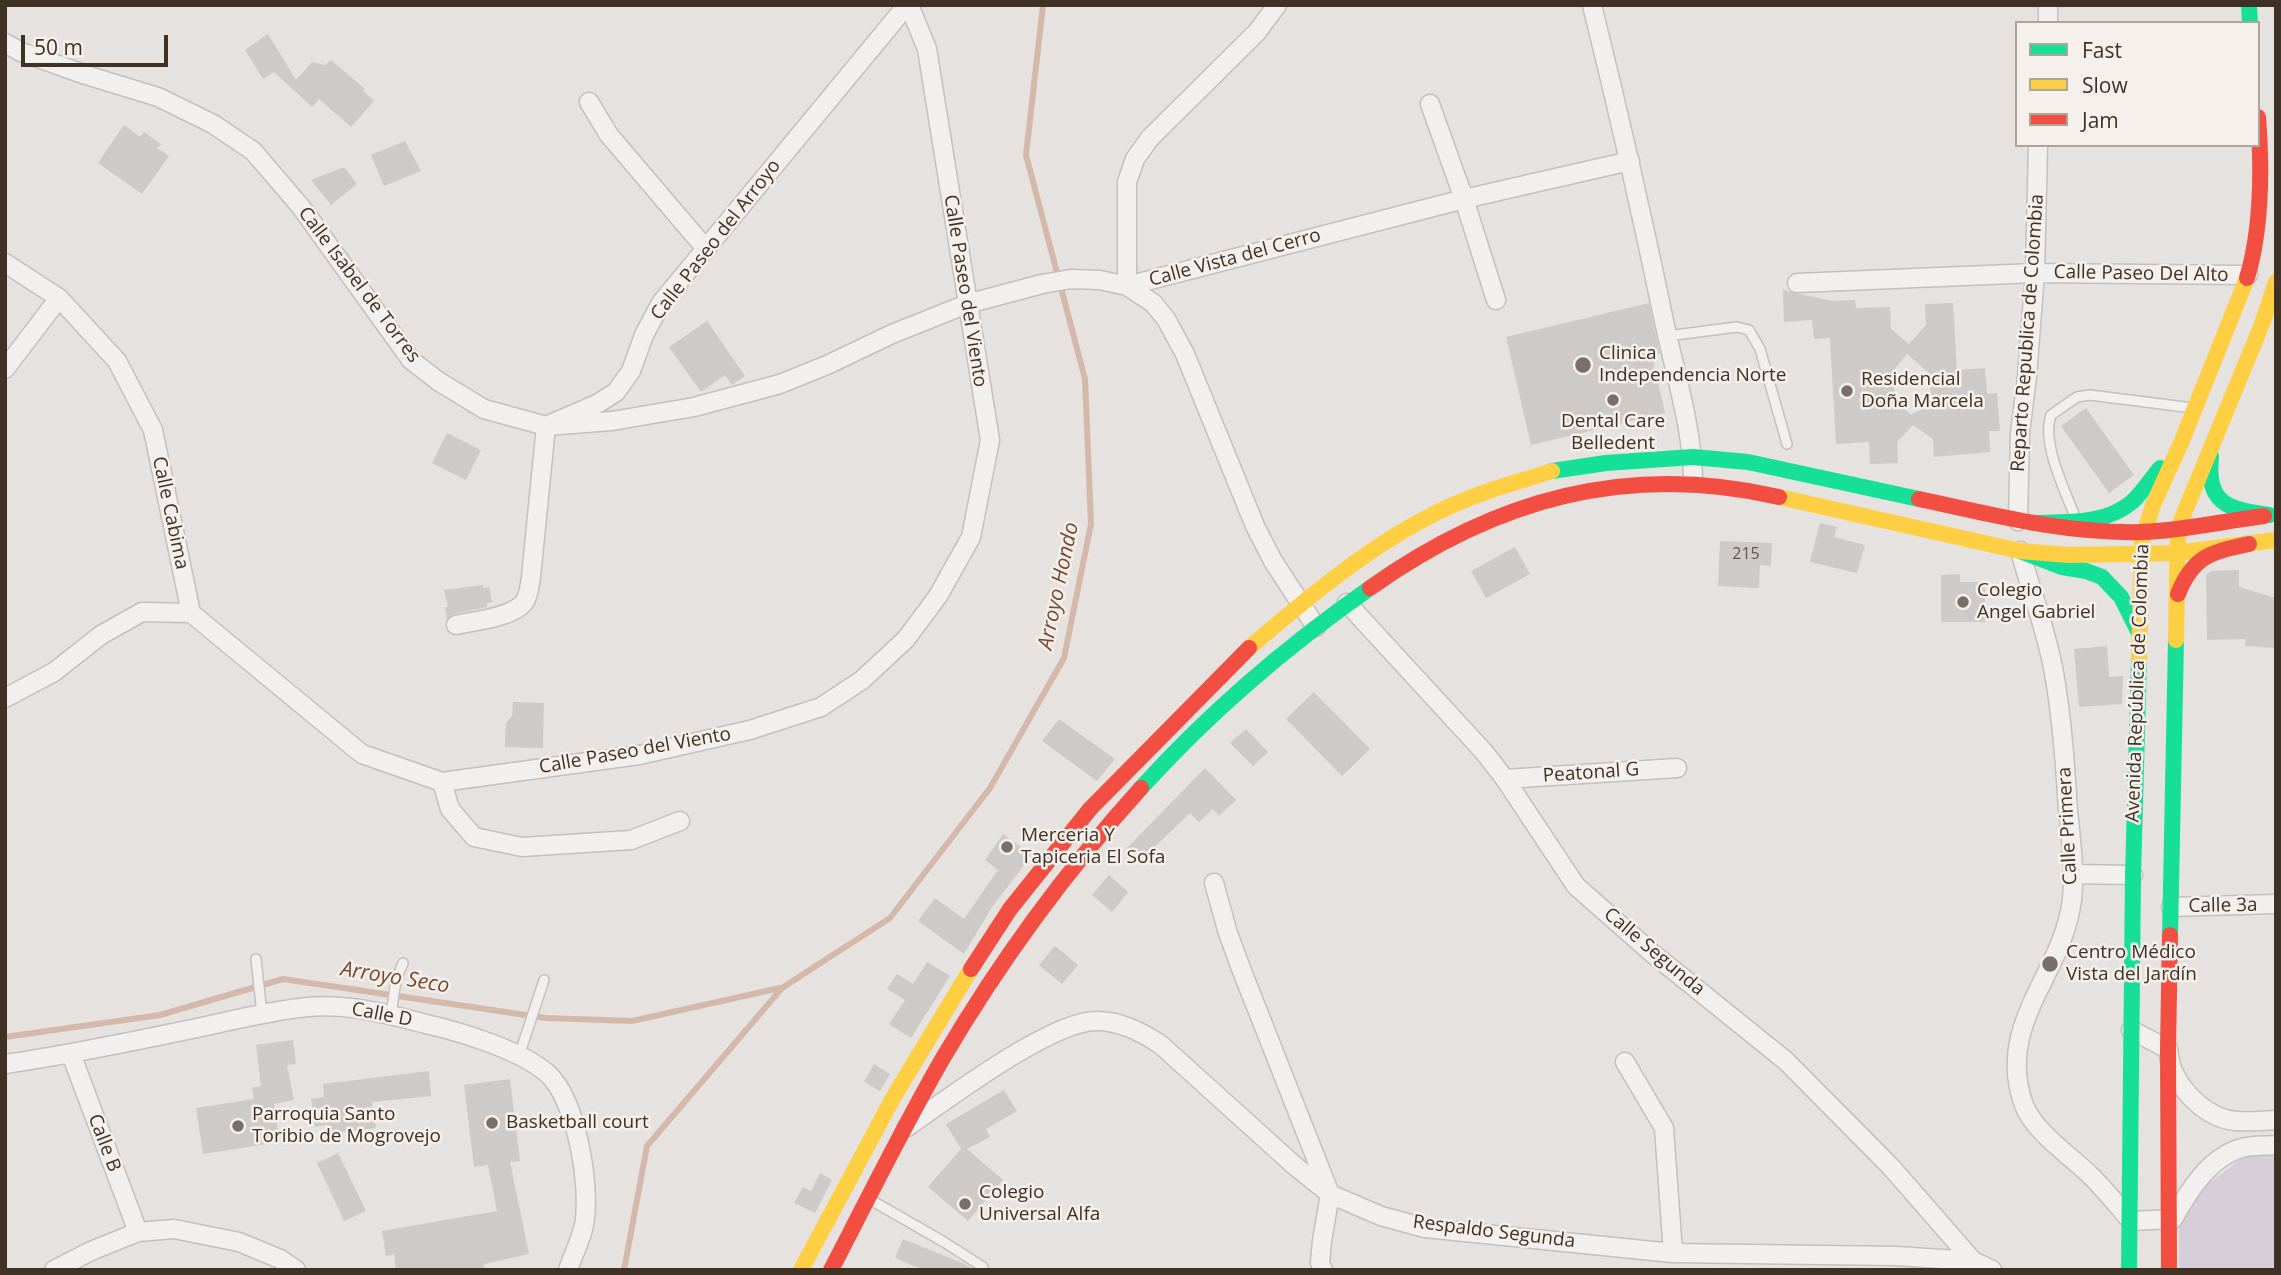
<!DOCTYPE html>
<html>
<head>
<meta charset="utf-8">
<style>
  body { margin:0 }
  #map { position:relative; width:2281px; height:1275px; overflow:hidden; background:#e5e2e0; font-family:"Open Sans",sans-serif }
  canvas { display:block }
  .frame { position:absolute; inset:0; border:7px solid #403125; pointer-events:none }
  .legend { position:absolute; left:2015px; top:21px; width:245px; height:126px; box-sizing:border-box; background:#f6f0ec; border:2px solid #ada49c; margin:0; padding:9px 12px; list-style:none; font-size:21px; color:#403125 }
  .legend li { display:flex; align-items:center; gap:14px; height:35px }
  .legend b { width:35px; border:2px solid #ada49c }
  .scale { position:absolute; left:21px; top:35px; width:147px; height:32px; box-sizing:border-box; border:4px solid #403125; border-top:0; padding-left:9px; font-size:21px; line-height:24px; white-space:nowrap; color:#403125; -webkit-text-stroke:5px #f6f0ec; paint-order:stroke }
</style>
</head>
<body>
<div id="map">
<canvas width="2281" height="1275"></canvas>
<div class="frame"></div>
<ul class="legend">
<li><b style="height:9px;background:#16e098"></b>Fast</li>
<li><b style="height:9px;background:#ffcf43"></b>Slow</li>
<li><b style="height:9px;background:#f24e42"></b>Jam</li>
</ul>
<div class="scale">50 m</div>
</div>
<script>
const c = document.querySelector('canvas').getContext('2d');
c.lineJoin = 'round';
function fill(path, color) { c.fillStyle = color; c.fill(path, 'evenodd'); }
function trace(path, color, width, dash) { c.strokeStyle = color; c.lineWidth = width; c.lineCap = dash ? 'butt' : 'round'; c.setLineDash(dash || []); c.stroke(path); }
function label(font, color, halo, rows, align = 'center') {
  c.font = font + ' "Open Sans",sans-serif'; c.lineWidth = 5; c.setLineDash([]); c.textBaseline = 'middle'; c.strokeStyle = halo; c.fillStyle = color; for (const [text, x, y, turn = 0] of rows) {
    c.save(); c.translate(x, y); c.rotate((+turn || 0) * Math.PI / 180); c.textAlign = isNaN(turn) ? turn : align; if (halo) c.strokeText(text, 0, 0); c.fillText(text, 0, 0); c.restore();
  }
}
fill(new Path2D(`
  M 2276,1154 L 2276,1270 L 2179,1270 L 2179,1225 L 2200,1190 L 2245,1156 Z`), '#d6ced9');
trace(new Path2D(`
  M 5,1037 L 160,1015 L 283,979 L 546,1018 L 632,1021 L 780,988
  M 624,1270 L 647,1146 L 782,988 L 890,918 L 990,788 L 1064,658 L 1091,524 L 1085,379 L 1026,155 L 1043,5`), '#d4b9ab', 6);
fill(new Path2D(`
  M 268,34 L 296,80 L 312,62 L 325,65 L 331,60 L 365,89 L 363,91 L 374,101 L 351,127 L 319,99 L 312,107 L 274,72 L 263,79 L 245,50 Z
  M 124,125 L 140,137 L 144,132 L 161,144 L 157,148 L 169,156 L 142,194 L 98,163 Z
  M 405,141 L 421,171 L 384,186 L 371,155 Z
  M 344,167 L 357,184 L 331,205 L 311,180 Z
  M 1783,290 L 1831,301 L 1855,300 L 1856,308 L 1890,307 L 1891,329 L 1909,344 L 1926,325 L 1925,304 L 1953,303 L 1957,370 L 1985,368 L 1987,394 L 1997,393 L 2000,431 L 1989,431 L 1990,452 L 1934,457 L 1933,439 L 1913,425 L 1897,442 L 1898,463 L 1870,464 L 1869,442 L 1836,444 L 1830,338 L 1814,339 L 1812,320 L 1784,322 ZM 1907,354 L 1929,373 L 1931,404 L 1911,415 L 1895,401 L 1893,371 Z
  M 1649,303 L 1660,354 L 1652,356 L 1665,413 L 1531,445 L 1506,337 Z
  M 707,321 L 745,376 L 732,385 L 725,375 L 701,392 L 669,347 Z
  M 2086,408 L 2134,475 L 2109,493 L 2061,426 Z
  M 447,433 L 481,450 L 466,480 L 432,463 Z
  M 1820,523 L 1837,527 L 1834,537 L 1865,545 L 1857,573 L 1810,562 Z
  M 1720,541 L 1772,543 L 1771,566 L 1760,565 L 1759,588 L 1718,586 Z
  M 1515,547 L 1530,574 L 1486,598 L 1471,571 Z
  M 2239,570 L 2239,587 L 2276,598 L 2276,648 L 2245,646 L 2246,639 L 2207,640 L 2206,575 L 2211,571 Z
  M 1960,574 L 1960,582 L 1985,582 L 1985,622 L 1941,622 L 1941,575 Z
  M 483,585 L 483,588 L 489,587 L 492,602 L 487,603 L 487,607 L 454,614 L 447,619 L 445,607 L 448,607 L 444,590 Z
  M 2107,646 L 2109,677 L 2123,676 L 2122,704 L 2079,707 L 2074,649 Z
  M 1314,692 L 1370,749 L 1342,776 L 1286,719 Z
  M 513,702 L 544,703 L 543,748 L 505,747 L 506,723 L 512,716 Z
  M 1059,719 L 1115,759 L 1097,781 L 1042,741 Z
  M 1246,729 L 1268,752 L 1253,766 L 1230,743 Z
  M 1205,768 L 1236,800 L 1219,816 L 1213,809 L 1199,822 L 1190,813 L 1140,861 L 1127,848 Z
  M 1003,834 L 1032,855 L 992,907 L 964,954 L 918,921 L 935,898 L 964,919 L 998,870 L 985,860 Z
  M 1109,875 L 1128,892 L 1112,912 L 1092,895 Z
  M 1055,946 L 1078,965 L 1062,984 L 1039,965 Z
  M 927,962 L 950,976 L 911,1038 L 889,1024 L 905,1000 L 887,989 L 897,974 L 913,984 Z
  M 293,1040 L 296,1064 L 287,1065 L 294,1100 L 274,1104 L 280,1142 L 203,1154 L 196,1108 L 254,1099 L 252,1088 L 261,1086 L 256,1045 Z
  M 874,1064 L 890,1074 L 880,1091 L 864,1082 Z
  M 429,1071 L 431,1096 L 372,1102 L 376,1128 L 328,1134 L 327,1125 L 315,1127 L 311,1099 L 324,1097 L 323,1084 Z
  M 510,1079 L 520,1161 L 510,1162 L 529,1254 L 484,1264 L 485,1270 L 396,1270 L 394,1254 L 386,1256 L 382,1231 L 497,1211 L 488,1165 L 474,1167 L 464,1085 Z
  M 1004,1090 L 1017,1111 L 986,1129 L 990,1137 L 967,1149 L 1003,1180 L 968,1221 L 928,1187 L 961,1149 L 946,1124 Z
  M 338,1153 L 366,1211 L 344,1221 L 317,1163 Z
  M 820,1173 L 832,1180 L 815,1213 L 794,1203 L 803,1187 L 811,1191 Z
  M 903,1239 L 965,1264 L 974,1270 L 923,1270 L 895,1258 Z`), '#cdcac8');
const lane = new Path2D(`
  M 1667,336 L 1737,327 L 1749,330 L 1760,349 L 1787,444
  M 2075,517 C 2065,490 2041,443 2051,415 L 2077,397 L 2090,395 L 2193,408
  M 256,959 L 262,1014
  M 391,1015 L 396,980 L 403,963
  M 519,1056 L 544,980
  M 869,1199 L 944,1242 L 983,1267 L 983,1270`);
const street = new Path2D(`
  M 1592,5 C 1618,110 1642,215 1664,321 C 1675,374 1693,429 1693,483
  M 2048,23 L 2048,5
  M 5,43 L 21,52 L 86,75 L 158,97 L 213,124 L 253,151 L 301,207 L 411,360 L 438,381 L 484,409 L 546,426 L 612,421 L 694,407 L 780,384 L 827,365 L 892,334 L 967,304 L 1042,284 L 1071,279 L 1100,280 L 1127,286 L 1153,303 L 1166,319 L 1185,354 L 1255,526 L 1273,561 L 1316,627
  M 589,102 L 609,135 L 706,249
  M 1430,104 L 1464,199 L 1496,300
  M 5,263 L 59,298 L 117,361 L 153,430 L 191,613 L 142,612 L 101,635 L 54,672 L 5,698
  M 1797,283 L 2035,273 L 2248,275
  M 1127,286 L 1464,199 L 1630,161
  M 1127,286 L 1127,182 L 1135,159 L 1150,138 L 1257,32 L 1277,5
  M 5,369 L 59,298
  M 2018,521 L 2020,433 L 2027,377 L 2035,273 L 2038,145
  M 2020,551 C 2031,591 2047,632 2054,673 C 2062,718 2065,764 2068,810 C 2071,840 2075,870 2072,899 C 2064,973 1994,1025 2024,1105 C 2034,1132 2072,1157 2092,1177 C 2106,1191 2118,1206 2131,1221 L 2173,1219 C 2188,1192 2209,1157 2242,1148 C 2252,1145 2265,1146 2276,1145
  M 1347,603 L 1484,752 L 1505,779 L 1576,886 L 1652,953 L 1786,1061 L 1891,1167 L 1973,1261 L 1992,1270
  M 191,613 L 362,754 L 442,782 L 639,755 L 750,730 L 821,707 L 862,680 L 906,639 L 938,596 L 971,537 L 990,440 L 927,49 L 909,5
  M 456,625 C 474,621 518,617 526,599 C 529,593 530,584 531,577 L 546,426 L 597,404 L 616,392 L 631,371 L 644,335 L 661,303 L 907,5
  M 1505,779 L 1677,768
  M 442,782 L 450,809 L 474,837 L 522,847 L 631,840 L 680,821
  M 2073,874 L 2133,875
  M 1214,883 L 1228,933 L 1240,966 L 1330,1194 L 1322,1241 L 1320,1263 L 1323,1270
  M 2171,907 L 2276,904
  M 2131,1030 L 2168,1049 C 2169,1056 2170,1064 2173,1071 C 2184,1095 2209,1119 2236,1121 C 2249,1122 2263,1121 2276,1120
  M 71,1054 L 138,1232 L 174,1229 L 239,1242 L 280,1259 L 296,1270
  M 1625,1062 L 1664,1128 L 1673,1253
  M 5,1064 C 68,1055 130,1042 192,1029 C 230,1021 268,1011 307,1007 C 348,1003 387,1014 426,1024 C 461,1032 521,1050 548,1074 C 577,1101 591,1187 584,1225 C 581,1240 573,1255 568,1270
  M 907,1127 C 948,1099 1052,1020 1097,1021 C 1121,1021 1142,1032 1161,1045 L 1295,1166 L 1330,1194 L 1381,1216 L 1425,1228 L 1673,1253 L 1896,1256 L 1973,1261
  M 54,1270 L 91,1251 L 138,1232`);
trace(lane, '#c3c0be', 12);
trace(street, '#c3c0be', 21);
trace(lane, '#f2f0ef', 9);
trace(street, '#f2f0ef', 18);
trace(new Path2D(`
  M 2249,5 L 2250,23
  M 2211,456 C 2206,504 2227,509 2269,515
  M 1552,471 L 1606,463 L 1693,457 L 1748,462 L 1919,499
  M 2033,523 C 2066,522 2105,525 2132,502 C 2143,492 2151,479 2160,468
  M 2020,551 L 2062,567 L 2086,571 L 2102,577 L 2121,597 L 2138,631
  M 1141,788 C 1209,713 1287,646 1370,588
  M 2170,935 L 2176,640
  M 2129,1270 L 2133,875 L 2139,659`), '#16e098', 16);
trace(new Path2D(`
  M 1779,497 L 2020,551 L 2069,555 L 2177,553 L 2276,540
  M 2176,640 L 2178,528 L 2262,324 L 2276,282
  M 1249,648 C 1314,592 1389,529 1470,498 C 1497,487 1525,480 1552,471
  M 2139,659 L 2142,541 L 2153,505 L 2181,443 L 2247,278
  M 801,1270 L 893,1098 L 971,969`), '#ffcf43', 16);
trace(new Path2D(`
  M 2247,278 C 2262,228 2262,169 2258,117
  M 1919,499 C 1993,515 2066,534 2142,532 C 2180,531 2225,521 2264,516
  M 1370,588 C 1495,499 1628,462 1779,497
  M 2178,594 C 2193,556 2211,552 2249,544
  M 971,969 L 1010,909 L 1090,809 L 1249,648
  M 831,1270 C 868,1199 903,1127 943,1058 C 1000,961 1066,871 1141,788
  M 2169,1270 L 2168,1049 L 2170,935`), '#f24e42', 16);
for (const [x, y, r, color] of [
  [1583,365,9,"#7a6f66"],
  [1847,391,7,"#7a6f66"],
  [1613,400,7,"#7a6f66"],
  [1963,602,7,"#7a6f66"],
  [1007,847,7,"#7a6f66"],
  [2050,964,9,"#7a6f66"],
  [492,1123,7,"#7a6f66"],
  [238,1126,7,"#7a6f66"],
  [965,1204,7,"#7a6f66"]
]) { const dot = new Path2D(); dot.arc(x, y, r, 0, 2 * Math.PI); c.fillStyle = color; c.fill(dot); trace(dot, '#f6f0ec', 2.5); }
label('16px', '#64584e', null, [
  ["215",1746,554]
]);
label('19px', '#403125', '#f6f0ec', [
  ["Calle Paseo del Arroyo",716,240,-52],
  ["Calle Vista del Cerro",1235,258,-15],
  ["Calle Paseo Del Alto",2141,274,1],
  ["Calle Isabel de Torres",359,285,53],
  ["Calle Paseo del Viento",965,291,81],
  ["Reparto Republica de Colombia",2028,333,-86],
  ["Calle Cabima",170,513,78],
  ["Avenida República de Colombia",2138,683,-88],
  ["Calle Paseo del Viento",635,751,-10],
  ["Peatonal G",1591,773,-4],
  ["Calle Primera",2068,826,-93],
  ["Calle 3a",2223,906,-1],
  ["Calle Segunda",1654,952,40],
  ["Calle D",382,1015,11],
  ["Calle B",104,1143,69],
  ["Respaldo Segunda",1494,1232,7]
]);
label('19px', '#403125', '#f6f0ec', [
  ["Clinica",1599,354],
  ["Independencia Norte",1599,376],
  ["Residencial",1861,380],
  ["Doña Marcela",1861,402],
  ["Dental Care",1613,422,"center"],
  ["Belledent",1613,444,"center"],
  ["Colegio",1977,591],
  ["Angel Gabriel",1977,613],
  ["Merceria Y",1021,836],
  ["Tapiceria El Sofa",1021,858],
  ["Centro Médico",2066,953],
  ["Vista del Jardín",2066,975],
  ["Parroquia Santo",252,1115],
  ["Toribio de Mogrovejo",252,1137],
  ["Basketball court",506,1123],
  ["Colegio",979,1193],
  ["Universal Alfa",979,1215]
], 'left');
label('italic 21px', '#77482c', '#f6f0ec', [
  ["Arroyo Hondo",1059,586,-78],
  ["Arroyo Seco",395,978,9]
]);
</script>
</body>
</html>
